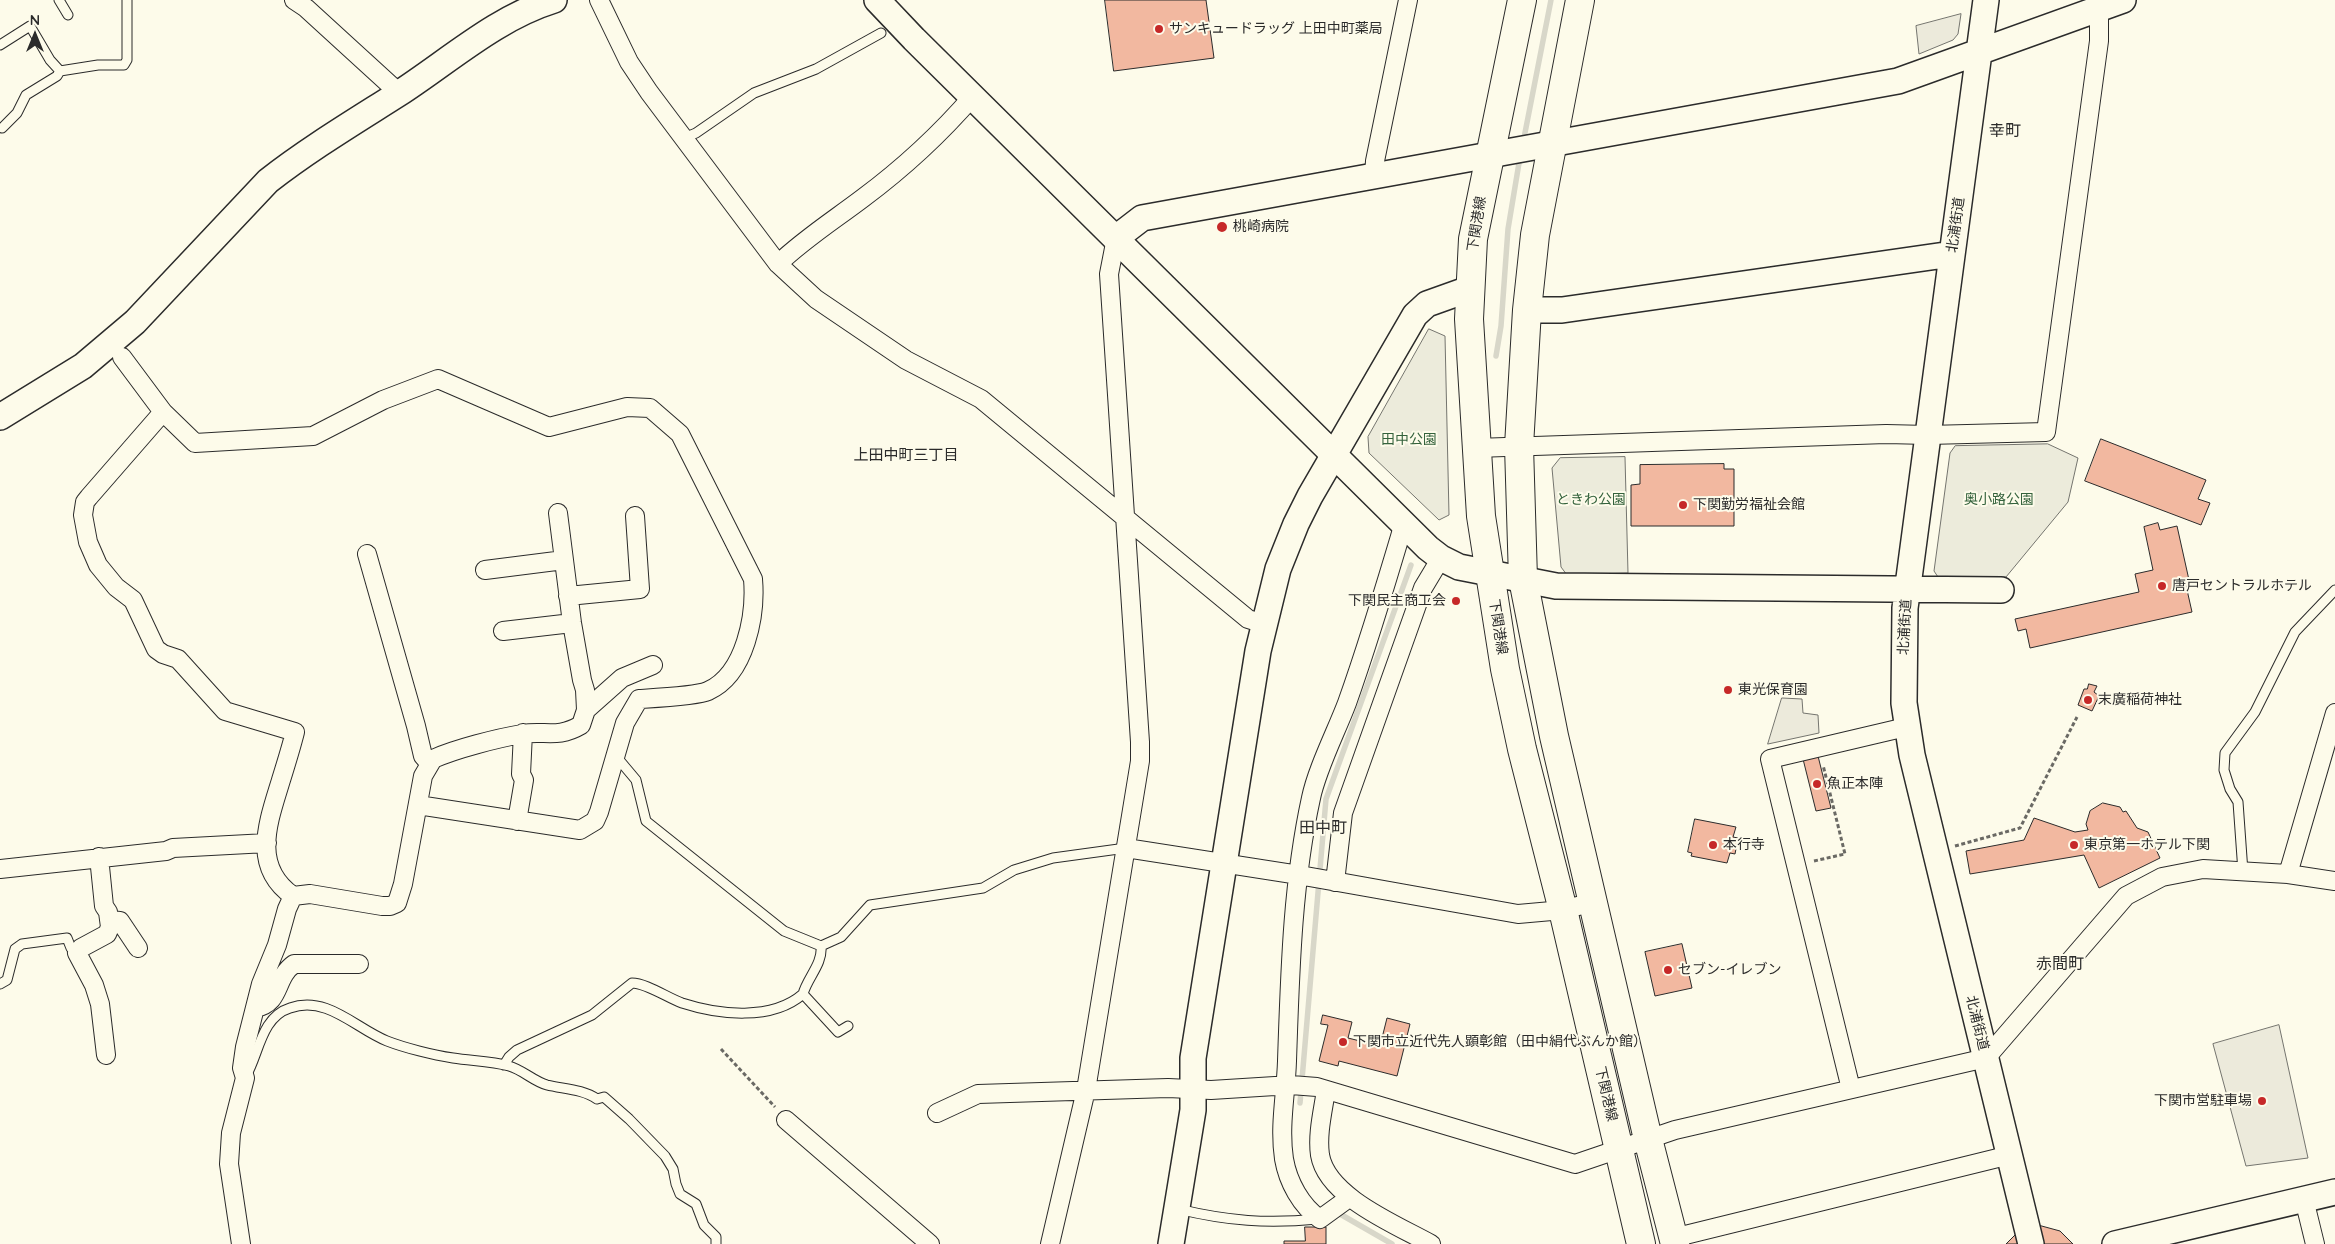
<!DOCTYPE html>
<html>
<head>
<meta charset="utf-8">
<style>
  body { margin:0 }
  #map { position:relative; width:2335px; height:1244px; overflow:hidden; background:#fdfbea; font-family:Quicksand,sans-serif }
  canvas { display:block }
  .north { position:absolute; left:10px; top:10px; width:50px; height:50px; -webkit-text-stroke:4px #fdfbea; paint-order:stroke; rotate:0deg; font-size:14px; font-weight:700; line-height:20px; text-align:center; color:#2b2b2b }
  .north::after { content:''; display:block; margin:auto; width:18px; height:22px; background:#2b2b2b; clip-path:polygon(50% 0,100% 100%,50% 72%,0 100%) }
</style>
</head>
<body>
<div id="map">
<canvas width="2335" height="1244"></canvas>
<div class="north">N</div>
</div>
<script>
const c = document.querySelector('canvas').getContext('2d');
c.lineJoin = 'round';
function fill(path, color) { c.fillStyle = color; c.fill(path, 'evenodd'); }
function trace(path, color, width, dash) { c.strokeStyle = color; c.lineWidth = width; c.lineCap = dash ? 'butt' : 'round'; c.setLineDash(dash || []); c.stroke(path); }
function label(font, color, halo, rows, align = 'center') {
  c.font = font + ' Quicksand,"Noto Sans JP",sans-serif'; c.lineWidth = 4; c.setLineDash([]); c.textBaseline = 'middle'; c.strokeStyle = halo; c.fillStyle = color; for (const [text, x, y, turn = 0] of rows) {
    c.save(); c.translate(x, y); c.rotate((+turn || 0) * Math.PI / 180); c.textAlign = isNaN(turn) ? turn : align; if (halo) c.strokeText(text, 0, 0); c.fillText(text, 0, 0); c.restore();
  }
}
const green = new Path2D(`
  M 1429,329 L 1445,336 L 1449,515 L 1439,520 L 1369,453 L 1368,437 Z
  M 2048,444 L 2078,458 L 2068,502 L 2006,577 L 1938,577 L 1934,571 L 1950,453 L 1955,446 Z
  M 1625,457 L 1628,573 L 1567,575 L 1561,567 L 1552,468 L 1560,458 Z`);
fill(green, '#ecebdb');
trace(green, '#74746e', 1);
const parking = new Path2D(`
  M 1961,14 L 1958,34 L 1953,40 L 1919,54 L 1916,26 Z
  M 1782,698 L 1802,699 L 1803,713 L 1818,715 L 1819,733 L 1768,744 Z
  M 2279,1025 L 2308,1158 L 2246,1166 L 2213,1044 Z`);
fill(parking, '#eceadb');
trace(parking, '#74746e', 1);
trace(new Path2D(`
  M 1523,143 L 1551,0
  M 1496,356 L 1501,326 L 1508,229 L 1520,157
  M 1300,1103 L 1326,799 L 1411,565
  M 1340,1214 L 1392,1244`), '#d8d7c9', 5.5);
const building = new Path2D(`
  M 1105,0 L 1206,0 L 1214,58 L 1114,71 Z
  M 2101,439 L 2206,480 L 2198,499 L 2210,503 L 2201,525 L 2085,481 Z
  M 1724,464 L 1724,469 L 1734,469 L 1734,526 L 1631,526 L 1631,485 L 1640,484 L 1640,465 Z
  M 2158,523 L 2160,530 L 2177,526 L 2189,580 L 2185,581 L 2192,612 L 2030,648 L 2026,629 L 2018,631 L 2015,619 L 2139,592 L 2135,574 L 2153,570 L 2144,527 Z
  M 2089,684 L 2097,686 L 2094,692 L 2099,696 L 2092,711 L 2078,705 L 2084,689 L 2087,689 Z
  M 1818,756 L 1831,808 L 1816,811 L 1803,759 Z
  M 2103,803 L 2120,807 L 2123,812 L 2126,811 L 2137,828 L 2148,832 L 2160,858 L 2099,888 L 2084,855 L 1970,874 L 1966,851 L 2024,840 L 2034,818 L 2075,832 L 2088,830 L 2086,824 L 2090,811 Z
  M 1695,819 L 1736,827 L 1733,837 L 1738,838 L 1735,854 L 1730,853 L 1727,863 L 1691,856 L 1692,853 L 1688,852 Z
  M 1682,944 L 1692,988 L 1655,996 L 1645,952 Z
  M 1323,1015 L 1352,1022 L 1348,1038 L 1380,1046 L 1387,1018 L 1410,1024 L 1397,1076 L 1339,1061 L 1338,1066 L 1319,1061 L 1328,1025 L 1321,1024 Z
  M 2038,1225 L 2060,1231 L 2073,1244 L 2006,1244 L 2018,1232 Z
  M 1305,1227 L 1326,1227 L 1326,1244 L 1284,1244 L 1284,1241 L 1305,1241 Z`);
fill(building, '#f2b8a0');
trace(building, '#2b2b2b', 1);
const lane = new Path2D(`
  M 59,0 L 68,15
  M 0,45 L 30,26 L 50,60 L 60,71 L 98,65 L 124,65 L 127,60 L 127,0
  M 2,128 L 17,113 L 26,95 L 57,76 L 60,71
  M 684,138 L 696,133 L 754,93 L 816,69 L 881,33
  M 615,755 L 636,780 L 646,821 L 784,931 L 821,946 L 841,937 L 870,905 L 983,888 L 1014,870 L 1053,858 L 1126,848
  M 2243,872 L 2238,802 L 2230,789 L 2224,770 L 2225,753 L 2255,712 L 2295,632 L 2335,590
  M 0,984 L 7,980 L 15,949 L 22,944 L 67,938 L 71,948 L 77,953
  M 803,994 C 807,978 823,964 821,946
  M 504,1065 L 509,1057 L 517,1050 L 592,1015 L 632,983 C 646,983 668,998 682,1003 C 719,1015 772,1021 803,994 L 838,1032 L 848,1026
  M 246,1076 C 259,1054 261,1017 290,1008 C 327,995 355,1028 387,1041 C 405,1048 433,1055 453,1058 C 472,1061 491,1061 509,1066 C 523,1070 533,1081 547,1085 C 563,1089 583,1089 597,1099 L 604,1097 L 629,1119 L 665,1156 L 673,1169 L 676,1184 L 680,1194 L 696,1204 L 704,1225 L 716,1237 L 716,1244
  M 1178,1209 C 1228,1221 1267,1224 1318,1219`);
const street = new Path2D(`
  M 294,0 L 306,8 L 399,93
  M 599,0 L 629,62 L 649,92 L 778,264 L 816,299 L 906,360 L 981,399 L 1248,619 L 1264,624
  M 1374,176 L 1375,161 L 1408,0
  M 778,264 C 804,239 834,220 863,198 C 902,169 941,133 973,96
  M 122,357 L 163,412 L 195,443 L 313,436 L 383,400 L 438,379 L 549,427 L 627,407 L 650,408 L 680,434 L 753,579 C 756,614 746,674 708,691 C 697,696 655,698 639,699 L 625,723 L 599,812 L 595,821 L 580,830 L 418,805
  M 163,412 L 89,497 L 85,502 L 83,515 L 88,542 L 98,565 L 116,587 L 133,600 L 156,649 L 163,654 L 178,659 L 225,711 L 295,732 C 291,748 286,764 281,780 C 269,820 250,866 293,896
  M 1476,448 L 1886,434 L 1928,435 L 2046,432 L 2099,41 L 2099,9
  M 367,554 L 416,726 L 423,756 L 429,763
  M 485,570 L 564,560
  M 568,596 L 640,589 L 635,516
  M 503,631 L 572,623
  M 586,710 L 622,678 L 653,665
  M 517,821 L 524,780 L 521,774 L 523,733
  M 1126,848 L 1299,875 L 1518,914 L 1563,910 L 1593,902
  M 99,857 L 104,906 L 108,912 L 110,927 L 107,934 L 81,948 L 77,953 L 94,985 L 100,1004 L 106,1055
  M 0,869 L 166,851 L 173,848 L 267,843
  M 2288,874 L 2335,713
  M 1335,882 L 1343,813 L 1423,588 L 1441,558
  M 109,920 L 120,921 L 138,948
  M 255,1008 C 282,1003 274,978 294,964 L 359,964
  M 1851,1089 L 1770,759 L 1906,727
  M 1326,1090 C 1323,1111 1317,1134 1320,1155 C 1327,1197 1397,1225 1431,1244
  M 937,1113 L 978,1094 L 1168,1088 L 1211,1090 L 1291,1085 L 1317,1087 L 1575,1164 L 1675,1130 L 1986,1058 L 2126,896 L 2162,877 L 2203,869 L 2288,874 L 2335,881
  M 786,1120 L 930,1244
  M 1349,1198 L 1320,1219 C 1301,1206 1288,1182 1284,1159 C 1279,1126 1286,1094 1287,1061 C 1290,974 1292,885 1311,798 C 1317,769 1336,732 1347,703 C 1368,644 1386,584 1404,523
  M 2304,1199 L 2315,1244
  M 1673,1238 L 2010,1155
  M 241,1244 L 229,1164 L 231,1133 L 245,1078 L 242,1068 L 245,1047 L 261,984 L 277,945 L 287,909 L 293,896 L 310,894 L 382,906 L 390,906 L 397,903 L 403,884 L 423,776 L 433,759 C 455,749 498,738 522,734 C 545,730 557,739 581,725 L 586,710 L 585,690 L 582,680 L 572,623 L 558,513
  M 1050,1244 L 1086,1090 L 1140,761 L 1140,742 L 1109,274 L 1116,238`);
const secondary = new Path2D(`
  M 877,0 L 914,39 L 1428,548 L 1441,558 L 1459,567 L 1556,586 L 2001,590
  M 1986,0 L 1905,608 L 1904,703 L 1912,755 L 2031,1244
  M 1116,238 L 1142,218 L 1898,81 L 2123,0
  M 1527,310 L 1562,310 L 1952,254
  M 0,417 L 83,366 L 135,322 L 268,181 C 309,149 354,122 398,94 C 449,61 496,18 554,0
  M 1171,1244 L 1193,1110 L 1193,1058 L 1258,651 L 1278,569 L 1296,524 L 1310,496 L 1415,315 L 1427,304 L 1469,289
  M 2115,1244 L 2335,1192`);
const primary = new Path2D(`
  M 1522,0 L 1473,239 L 1469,319 L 1481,516 L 1505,669 L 1522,749 L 1563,910 L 1641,1244
  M 1580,0 L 1535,235 L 1527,310 L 1519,446 L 1523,579 L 1554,736 L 1648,1139 L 1675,1244`);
trace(lane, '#2b2b2b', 11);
trace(street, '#2b2b2b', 20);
trace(secondary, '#2b2b2b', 28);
trace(primary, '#2b2b2b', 30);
trace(new Path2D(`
  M 1955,846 L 2020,828 L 2077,717
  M 1814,861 L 1845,854 L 1823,765
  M 721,1049 L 775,1107`), '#6a6964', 3, [4, 2.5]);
trace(lane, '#fdfbea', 9);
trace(street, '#fdfbea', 18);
trace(secondary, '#fdfbea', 25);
trace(primary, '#fdfbea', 28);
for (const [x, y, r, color] of [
  [1159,29,5,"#c62828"],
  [1222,227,6,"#c62828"],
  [1683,505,5,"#c62828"],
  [2162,586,5,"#c62828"],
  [1456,601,5,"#c62828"],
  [1728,690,5,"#c62828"],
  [2088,700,5,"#c62828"],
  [1817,784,5,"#c62828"],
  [1713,845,5,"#c62828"],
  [2074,845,5,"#c62828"],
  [1668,970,5,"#c62828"],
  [1343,1042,5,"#c62828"],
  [2262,1101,5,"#c62828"]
]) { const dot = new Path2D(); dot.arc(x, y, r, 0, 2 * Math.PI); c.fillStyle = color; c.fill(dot); trace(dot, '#fdfbea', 2); }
label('14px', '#2b2b2b', '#fdfbea', [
  ["サンキュードラッグ 上田中町薬局",1169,29],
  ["桃崎病院",1233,227],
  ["下関勤労福祉会館",1693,505],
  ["唐戸セントラルホテル",2172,586],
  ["下関民主商工会",1446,601,"right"],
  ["東光保育園",1738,690],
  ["末廣稲荷神社",2098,700],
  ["魚正本陣",1827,784],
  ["本行寺",1723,845],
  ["東京第一ホテル下関",2084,845],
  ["セブン-イレブン",1678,970],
  ["下関市立近代先人顕彰館（田中絹代ぶんか館）",1353,1042],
  ["下関市営駐車場",2252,1101,"right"]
], 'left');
label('14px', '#2b2b2b', '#fdfbea', [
  ["下関港線",1477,224,-81],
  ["北浦街道",1956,225,-82],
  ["下関港線",1498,627,81],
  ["北浦街道",1905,627,-87],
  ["北浦街道",1977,1023,76],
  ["下関港線",1606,1094,77]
]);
label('14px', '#34623c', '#fdfbea', [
  ["田中公園",1409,440],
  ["ときわ公園",1591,500],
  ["奥小路公園",1999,500]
]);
label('15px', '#2b2b2b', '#fdfbea', [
  ["上田中町三丁目",906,455]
]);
label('16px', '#2b2b2b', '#fdfbea', [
  ["幸町",2005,131],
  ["田中町",1323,828],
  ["赤間町",2060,964]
]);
</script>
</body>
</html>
